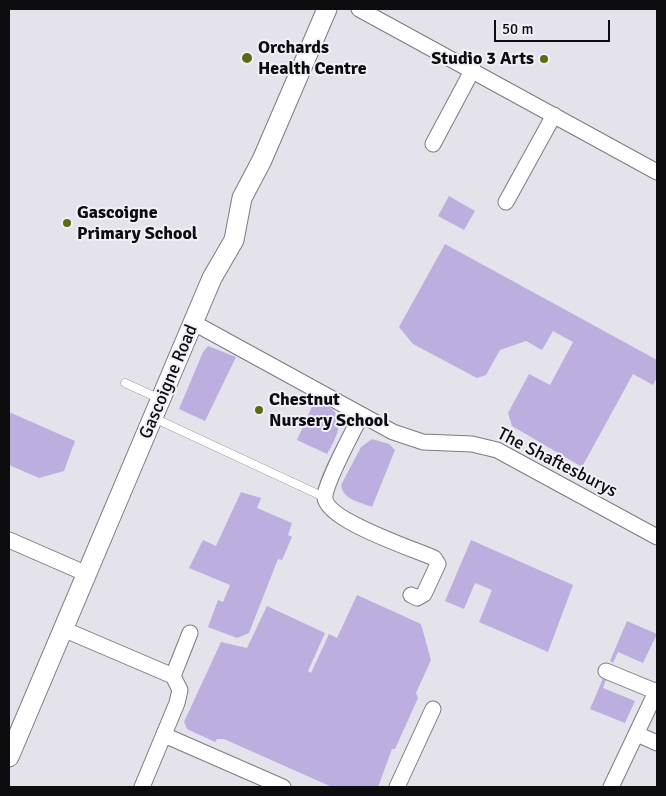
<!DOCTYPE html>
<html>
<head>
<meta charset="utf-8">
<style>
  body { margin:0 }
  #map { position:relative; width:666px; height:796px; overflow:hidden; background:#e4e2eb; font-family:Signika,sans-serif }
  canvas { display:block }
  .frame { position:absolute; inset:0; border:10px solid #0d0c0f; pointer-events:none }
  .scale { position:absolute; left:494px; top:20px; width:116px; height:22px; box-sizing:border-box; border:2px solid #0d0c0f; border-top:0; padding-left:6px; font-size:15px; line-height:18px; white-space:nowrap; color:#0d0c0f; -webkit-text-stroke:4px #f2eff8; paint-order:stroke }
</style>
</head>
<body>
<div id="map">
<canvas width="666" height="796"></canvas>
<div class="frame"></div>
<div class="scale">50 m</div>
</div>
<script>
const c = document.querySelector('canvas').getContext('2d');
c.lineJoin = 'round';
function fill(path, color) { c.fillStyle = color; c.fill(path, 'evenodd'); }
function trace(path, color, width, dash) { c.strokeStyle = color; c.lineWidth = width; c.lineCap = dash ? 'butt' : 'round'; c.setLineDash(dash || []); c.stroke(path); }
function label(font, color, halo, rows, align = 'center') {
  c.font = font + ' Signika,sans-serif'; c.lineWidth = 4; c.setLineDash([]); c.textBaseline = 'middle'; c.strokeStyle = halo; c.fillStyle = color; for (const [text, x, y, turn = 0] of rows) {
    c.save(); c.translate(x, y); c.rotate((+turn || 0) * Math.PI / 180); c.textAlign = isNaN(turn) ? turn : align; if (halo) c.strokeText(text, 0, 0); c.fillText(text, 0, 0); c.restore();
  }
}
fill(new Path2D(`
  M 449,196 L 475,211 L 464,230 L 438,216 Z
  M 445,244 L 657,360 L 657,377 L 653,385 L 633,374 L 582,467 L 512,426 L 508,413 L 529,374 L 550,385 L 573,342 L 553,331 L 542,350 L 526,341 L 500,350 L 486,375 L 477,378 L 413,344 L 399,327 Z
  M 208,346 L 236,357 L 205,421 L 179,409 L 203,352 Z
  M 315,400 C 347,411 342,429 327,454 L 297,440 Z
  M 9,412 L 75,441 L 64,471 L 39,478 L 9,465 Z
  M 372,439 L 389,444 L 395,450 L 372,507 C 360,502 343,500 341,485 L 361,447 Z
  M 241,492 L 261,498 L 257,508 L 292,523 L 288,535 L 292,537 L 282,560 L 278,559 L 249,633 L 237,638 L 208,627 L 218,600 L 223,602 L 230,585 L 189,568 L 203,540 L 216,546 Z
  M 471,540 L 573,585 L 548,652 L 479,622 L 492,590 L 475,583 L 464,609 L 445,601 Z
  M 357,595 L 421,624 L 431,660 L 416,693 L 418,698 L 395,749 L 392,749 L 378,787 L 332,787 L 224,739 L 217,739 L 215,742 L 187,729 L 184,722 L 221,642 L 247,648 L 267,606 L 325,633 L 308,671 L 311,673 L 329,634 L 337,638 Z
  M 627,621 L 657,634 L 643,663 L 618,652 L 613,663 L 610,661 Z
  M 604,676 L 607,677 L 603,688 L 635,701 L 625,723 L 590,709 Z`), '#bcafe0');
const service = new Path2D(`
  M 125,383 L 160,399
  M 154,418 L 324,497`);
const minor = new Path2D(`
  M 359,9 L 657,172
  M 433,144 L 473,69
  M 506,202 L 554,115
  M 194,323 L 393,432 L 423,442 L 472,444 L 497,450 L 657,537
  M 361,415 C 352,434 328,477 325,495 C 321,519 414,549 434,558 L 438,564 L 424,594 L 417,598 L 411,595
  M 9,540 L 87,574
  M 63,629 L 173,676 L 180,690 L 177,703 L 142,787
  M 606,671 L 657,692
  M 173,676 L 190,633
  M 637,734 L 657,743
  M 164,735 L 283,787
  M 397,787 L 433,709
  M 611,787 L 657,690`);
const tertiary = new Path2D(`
  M 9,757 L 212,278 L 234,240 L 242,198 L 262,160 L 327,9`);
trace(service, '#7c7a82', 9);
trace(minor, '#7c7a82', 17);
trace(tertiary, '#7c7a82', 21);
trace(service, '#fff', 8);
trace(minor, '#fff', 15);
trace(tertiary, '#fff', 19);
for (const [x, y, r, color] of [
  [247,58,6,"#5e6a12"],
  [544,59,5,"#5e6a12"],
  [67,223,5,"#5e6a12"],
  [259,410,5,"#5e6a12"]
]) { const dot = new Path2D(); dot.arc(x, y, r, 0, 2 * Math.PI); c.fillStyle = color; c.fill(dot); trace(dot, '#f2eff8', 2); }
label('bold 18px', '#0d0c0f', '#f2eff8', [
  ["Orchards",258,48],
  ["Health Centre",258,69],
  ["Studio 3 Arts",534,59,"right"],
  ["Gascoigne",77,213],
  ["Primary School",77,234],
  ["Chestnut",269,400],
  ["Nursery School",269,421]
], 'left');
label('18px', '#0d0c0f', '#f2eff8', [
  ["Gascoigne Road",169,382,-67],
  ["The Shaftesburys",557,463,27]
]);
</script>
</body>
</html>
